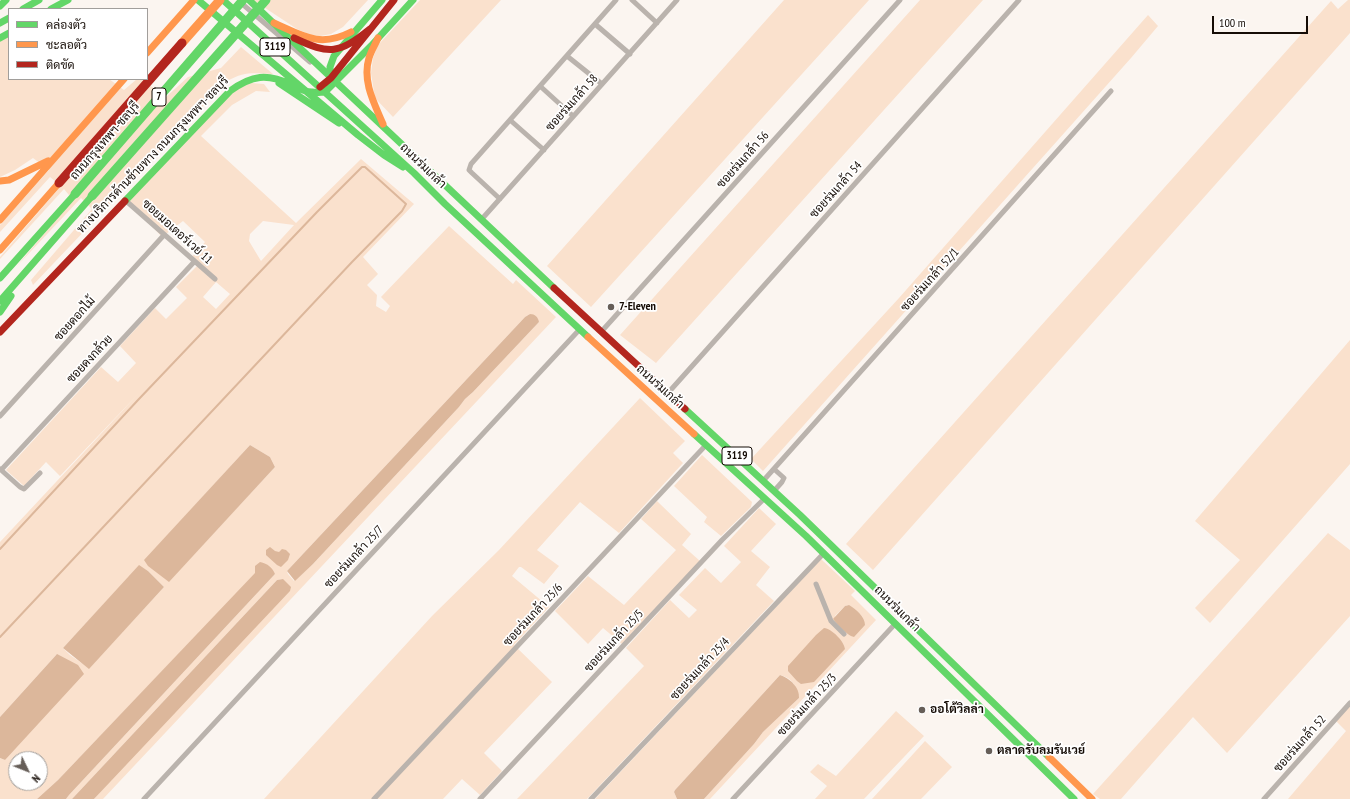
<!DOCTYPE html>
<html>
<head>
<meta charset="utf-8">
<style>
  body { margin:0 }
  #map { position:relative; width:1350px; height:799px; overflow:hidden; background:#fbf5f0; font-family:"PT Sans Narrow",Sarabun,sans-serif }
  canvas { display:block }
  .legend { position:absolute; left:8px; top:8px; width:140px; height:72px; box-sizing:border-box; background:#fff; border:1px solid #a19e9b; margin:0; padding:5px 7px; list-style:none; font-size:12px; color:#150c06 }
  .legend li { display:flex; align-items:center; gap:8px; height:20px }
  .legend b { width:20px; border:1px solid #a19e9b }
  .north { position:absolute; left:8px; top:751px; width:40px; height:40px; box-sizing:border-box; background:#fff; border:1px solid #a19e9b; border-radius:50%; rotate:133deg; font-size:11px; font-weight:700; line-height:16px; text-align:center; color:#150c06 }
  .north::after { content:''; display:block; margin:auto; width:14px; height:18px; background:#665e58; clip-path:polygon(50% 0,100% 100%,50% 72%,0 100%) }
  .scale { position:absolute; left:1212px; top:16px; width:96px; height:18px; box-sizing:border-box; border:2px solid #150c06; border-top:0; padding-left:5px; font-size:12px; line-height:14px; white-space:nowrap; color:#150c06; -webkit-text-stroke:3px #fff; paint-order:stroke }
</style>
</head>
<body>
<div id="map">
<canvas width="1350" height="799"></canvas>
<ul class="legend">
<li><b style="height:5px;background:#63d668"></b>คล่องตัว</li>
<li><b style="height:5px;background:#ff974d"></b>ชะลอตัว</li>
<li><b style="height:5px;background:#b3261e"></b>ติดขัด</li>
</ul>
<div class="north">N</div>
<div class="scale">100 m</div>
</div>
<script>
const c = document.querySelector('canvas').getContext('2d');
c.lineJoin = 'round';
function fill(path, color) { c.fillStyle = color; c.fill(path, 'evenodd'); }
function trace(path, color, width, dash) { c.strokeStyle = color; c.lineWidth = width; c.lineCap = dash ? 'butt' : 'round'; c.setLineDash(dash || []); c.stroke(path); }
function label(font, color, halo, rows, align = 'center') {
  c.font = font + ' "PT Sans Narrow",Sarabun,sans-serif'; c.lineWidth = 3.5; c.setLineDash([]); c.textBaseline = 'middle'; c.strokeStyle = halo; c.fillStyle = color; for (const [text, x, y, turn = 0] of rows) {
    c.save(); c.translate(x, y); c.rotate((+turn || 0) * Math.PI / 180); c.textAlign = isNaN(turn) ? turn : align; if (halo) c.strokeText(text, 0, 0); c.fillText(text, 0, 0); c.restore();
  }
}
fill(new Path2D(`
  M 253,0 L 368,0 L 343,27 L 331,34 L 315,37 L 297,29 Z
  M 420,0 L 501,0 L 393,117 L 375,98 L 371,73 L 373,58 L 378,45 Z
  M 784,0 L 869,0 L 591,307 L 547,266 Z
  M 920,0 L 983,0 L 656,363 L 620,335 Z
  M 1348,0 L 1350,0 L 1350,33 L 873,570 L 846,544 L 1331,1 L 1338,9 Z
  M 1148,15 L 1158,26 L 1131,58 L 763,471 L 751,459 L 899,298 Z
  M 9,35 L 9,79 L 109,79 L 124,90 L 137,79 L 141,79 L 166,97 L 188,77 L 221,68 L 241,47 L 273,74 C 253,73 245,71 227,81 L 33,285 L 31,280 L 92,209 L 81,198 L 16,267 L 73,200 L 64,189 L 0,259 L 0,257 L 61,186 L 50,177 L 0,232 L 0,225 L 49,170 L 33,158 L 15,170 L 0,177 L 0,41 Z
  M 251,83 L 264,84 L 270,92 L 256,91 L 232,105 L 201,136 L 296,223 L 361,159 L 414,204 L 363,257 L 378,274 L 367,285 L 377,295 L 376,306 L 386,312 L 390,306 L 381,297 L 449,226 L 513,284 L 516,280 L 556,317 L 103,799 L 94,799 L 283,579 L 277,580 L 72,799 L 66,799 L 69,795 L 275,574 L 255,566 L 256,573 L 58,780 L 37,799 L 0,799 L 0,758 L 5,760 L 57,654 L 0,717 L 0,542 L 140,392 L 60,476 L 46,462 L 24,486 L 6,470 L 101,367 L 118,382 L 136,363 L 120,346 L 155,308 L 166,319 L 187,298 L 176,287 L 197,266 L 190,259 L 205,242 L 183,221 L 162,237 L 128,201 L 237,88 ZM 263,221 L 294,225 L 261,261 L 249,241 L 250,234 ZM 216,282 L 230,294 L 216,309 L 203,297 ZM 530,314 L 539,322 L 473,392 L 465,399 L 459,407 L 313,564 L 294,581 L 288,574 L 287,571 L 525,317 ZM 250,445 L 270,457 L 275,467 L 169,581 L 145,560 ZM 139,566 L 148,571 L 164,587 L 89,668 L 70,655 L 63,648 ZM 16,759 L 40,759 L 40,783 L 16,783 Z
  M 1350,340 L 1350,464 L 1210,623 L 1195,608 L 1240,560 L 1195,521 Z
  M 640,398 L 685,441 L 673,453 L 683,463 L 619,533 L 580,502 L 537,550 L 559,566 L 544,584 L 521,567 L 519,567 L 512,576 L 549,607 L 514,645 L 552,682 L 484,753 L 502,771 L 480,795 L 462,779 L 443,799 L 264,799 L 432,616 L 499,550 Z
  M 702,455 L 752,502 L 751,507 L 721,536 L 704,522 L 707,517 L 674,486 Z
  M 657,501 L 691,534 L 682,545 L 700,561 L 622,644 L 603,628 L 588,644 L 555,611 L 588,576 L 624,605 L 676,550 L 641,519 Z
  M 759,508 L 776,524 L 751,551 L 770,567 L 756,585 L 774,601 L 587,799 L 517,799 L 644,666 L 626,648 L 670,600 L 689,618 L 697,610 L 679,595 L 705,568 L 721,583 L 741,562 L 724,546 Z
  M 1328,533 L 1350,550 L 1350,616 L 1227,753 L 1193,717 L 1121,799 L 1100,799 L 1093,794 Z
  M 821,559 L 855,591 L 851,595 L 876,620 L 710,799 L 704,799 L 754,744 L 763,732 L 799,698 C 796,687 793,678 780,675 L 675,790 L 674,792 L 677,799 L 595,799 ZM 849,605 L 854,636 C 844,635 838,625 835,616 L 845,606 Z
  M 1350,703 L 1350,799 L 1288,799 L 1346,731 L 1335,720 Z
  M 896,711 L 924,736 L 864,799 L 815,799 L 827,786 L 810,772 L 818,764 L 836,776 Z
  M 925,741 L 952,767 L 921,799 L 872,799 Z`), '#fae1cd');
fill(new Path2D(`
  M 530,314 C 535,314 538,317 539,322 L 473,392 L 465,399 L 459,407 L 313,564 L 295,581 L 287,571 L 525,317 Z
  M 250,445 L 270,457 L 275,467 L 169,582 L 148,566 L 144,560 Z
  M 270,547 L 275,551 L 279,552 L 282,549 L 286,550 L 290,554 L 288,560 L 281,567 L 277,565 L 266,555 L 266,550 Z
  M 260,562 C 268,564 272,567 275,574 L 69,795 L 66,799 L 37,799 L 58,780 L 255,573 L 255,566 Z
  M 139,565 L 148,571 L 164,587 L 89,669 L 63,648 Z
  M 283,579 L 291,587 L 290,591 L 94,799 L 72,799 L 277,580 Z
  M 849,605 C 856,609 865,617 865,625 L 854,637 C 846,635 838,625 833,619 L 845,606 Z
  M 824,628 C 832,629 844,641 845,649 L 814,682 L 801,684 L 797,681 L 788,671 L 788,666 L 816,635 Z
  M 57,654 L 78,665 L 84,674 L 5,760 L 0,758 L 0,717 Z
  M 780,675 C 790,678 800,688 799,698 L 763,732 L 754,744 L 704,799 L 677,799 L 674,792 L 675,790 Z`), '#dcb79b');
trace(new Path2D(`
  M 0,549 L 138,400 L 317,212 L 362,167 L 365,167 L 406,204 L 402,211 L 352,262 L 0,637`), '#dcb79b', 2);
trace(new Path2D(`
  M 632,0 L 657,23
  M 240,2 L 310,62
  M 595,24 L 630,54
  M 567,56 L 602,84
  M 540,86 L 573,116
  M 510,120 L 544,150
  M 500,199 L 472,173 L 469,170 L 471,164 L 616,0
  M 125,200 L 215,279
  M 481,220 L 677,0
  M 601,332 L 900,0
  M 668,393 L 1019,0
  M 0,416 L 164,235
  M 0,469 L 20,487 L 24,489 L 40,473
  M 1,470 L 194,262
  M 763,481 L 1111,91
  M 774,491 L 782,482 L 784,478 L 774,469
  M 816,584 L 831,621 L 844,634
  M 144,799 L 580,329
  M 374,799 L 706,445
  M 480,799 L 722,540 L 765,498
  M 591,799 L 824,553
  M 733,799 L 895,624
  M 1264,799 L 1350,703`), '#bab3ad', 5);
trace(new Path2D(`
  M 198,0 L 358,135 L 384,155 L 403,167
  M 223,0 L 414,173 L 445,204 L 588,337
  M 249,0 L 554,288
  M 0,6 L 6,0
  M 23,9 L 39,0
  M 51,9 L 68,0
  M 0,23 L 9,18
  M 0,38 L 9,33
  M 331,78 L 330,67 L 334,56 L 382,0
  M 279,83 L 339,123
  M 125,201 L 230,91 C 252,75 267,73 292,85 C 298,88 305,92 312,92 C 316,93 321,92 325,92 L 371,46 L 413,0
  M 0,278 L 75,194
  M 0,301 L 92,196
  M 0,312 L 11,296
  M 685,409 L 800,515 L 1049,757
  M 694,434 L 806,536 L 1074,799`), '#63d668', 7);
trace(new Path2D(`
  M 274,23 C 303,36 320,48 351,32
  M 378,38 C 375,45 371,51 369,58 C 362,81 374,103 383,124
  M 147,53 L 194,0
  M 0,181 L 9,180 L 48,161
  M 0,220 L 124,79
  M 0,250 L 59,183
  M 588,337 L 694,434
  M 1049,757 L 1092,799`), '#ff974d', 7);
trace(new Path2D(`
  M 294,38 C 330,55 339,54 370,29
  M 320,87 L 331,78 L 394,0
  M 554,288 L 685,409
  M 0,332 L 125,201`), '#b3261e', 7);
trace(new Path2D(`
  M 75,194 L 243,0
  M 92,196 L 266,0`), '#63d668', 9);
trace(new Path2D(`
  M 182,43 L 220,0`), '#ff974d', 9);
trace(new Path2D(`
  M 59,183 L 182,43`), '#b3261e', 9);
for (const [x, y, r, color] of [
  [611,307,4,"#665e58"],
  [922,710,4,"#665e58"],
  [989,751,4,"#665e58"]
]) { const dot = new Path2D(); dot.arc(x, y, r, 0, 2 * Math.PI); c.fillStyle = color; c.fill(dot); trace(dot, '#fff', 1.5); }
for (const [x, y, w] of [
  [275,47,30],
  [159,97,14],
  [737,456,30]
]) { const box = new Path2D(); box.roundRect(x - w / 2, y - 9, w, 18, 3); c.fillStyle = '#fff'; c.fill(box); trace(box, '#150c06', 1); }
label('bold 11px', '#150c06', null, [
  ["3119",275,47],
  ["7",159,97],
  ["3119",737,456]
]);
label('12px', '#150c06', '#fff', [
  ["ซอยร่มเกล้า 58",572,103,-48],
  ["ถนนกรุงเทพฯ-ชลบุรี",105,141,-49],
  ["ทางบริการด้านซ้ายทาง ถนนกรุงเทพฯ-ชลบุรี",153,155,-46],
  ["ซอยร่มเกล้า 56",743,160,-48],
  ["ถนนร่มเกล้า",423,166,44],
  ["ซอยร่มเกล้า 54",836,190,-48],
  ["ซอยมอเตอร์เวย์ 11",177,232,42],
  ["ซอยร่มเกล้า 52/1",930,280,-48],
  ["ซอยดอกไม้",75,319,-48],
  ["ซอยดงกล้วย",90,359,-47],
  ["ถนนร่มเกล้า",660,387,42],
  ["ซอยร่มเกล้า 25/7",354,557,-47],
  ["ถนนร่มเกล้า",897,609,45],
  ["ซอยร่มเกล้า 25/6",533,615,-47],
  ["ซอยร่มเกล้า 25/5",614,641,-47],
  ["ซอยร่มเกล้า 25/4",700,669,-47],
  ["ซอยร่มเกล้า 25/3",807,705,-47],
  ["ซอยร่มเกล้า 52",1300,744,-48]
]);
label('bold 12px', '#150c06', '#fff', [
  ["7-Eleven",619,307],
  ["ออโต้วิลล่า",930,710],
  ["ตลาดรับลมรันเวย์",997,751]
], 'left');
</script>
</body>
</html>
